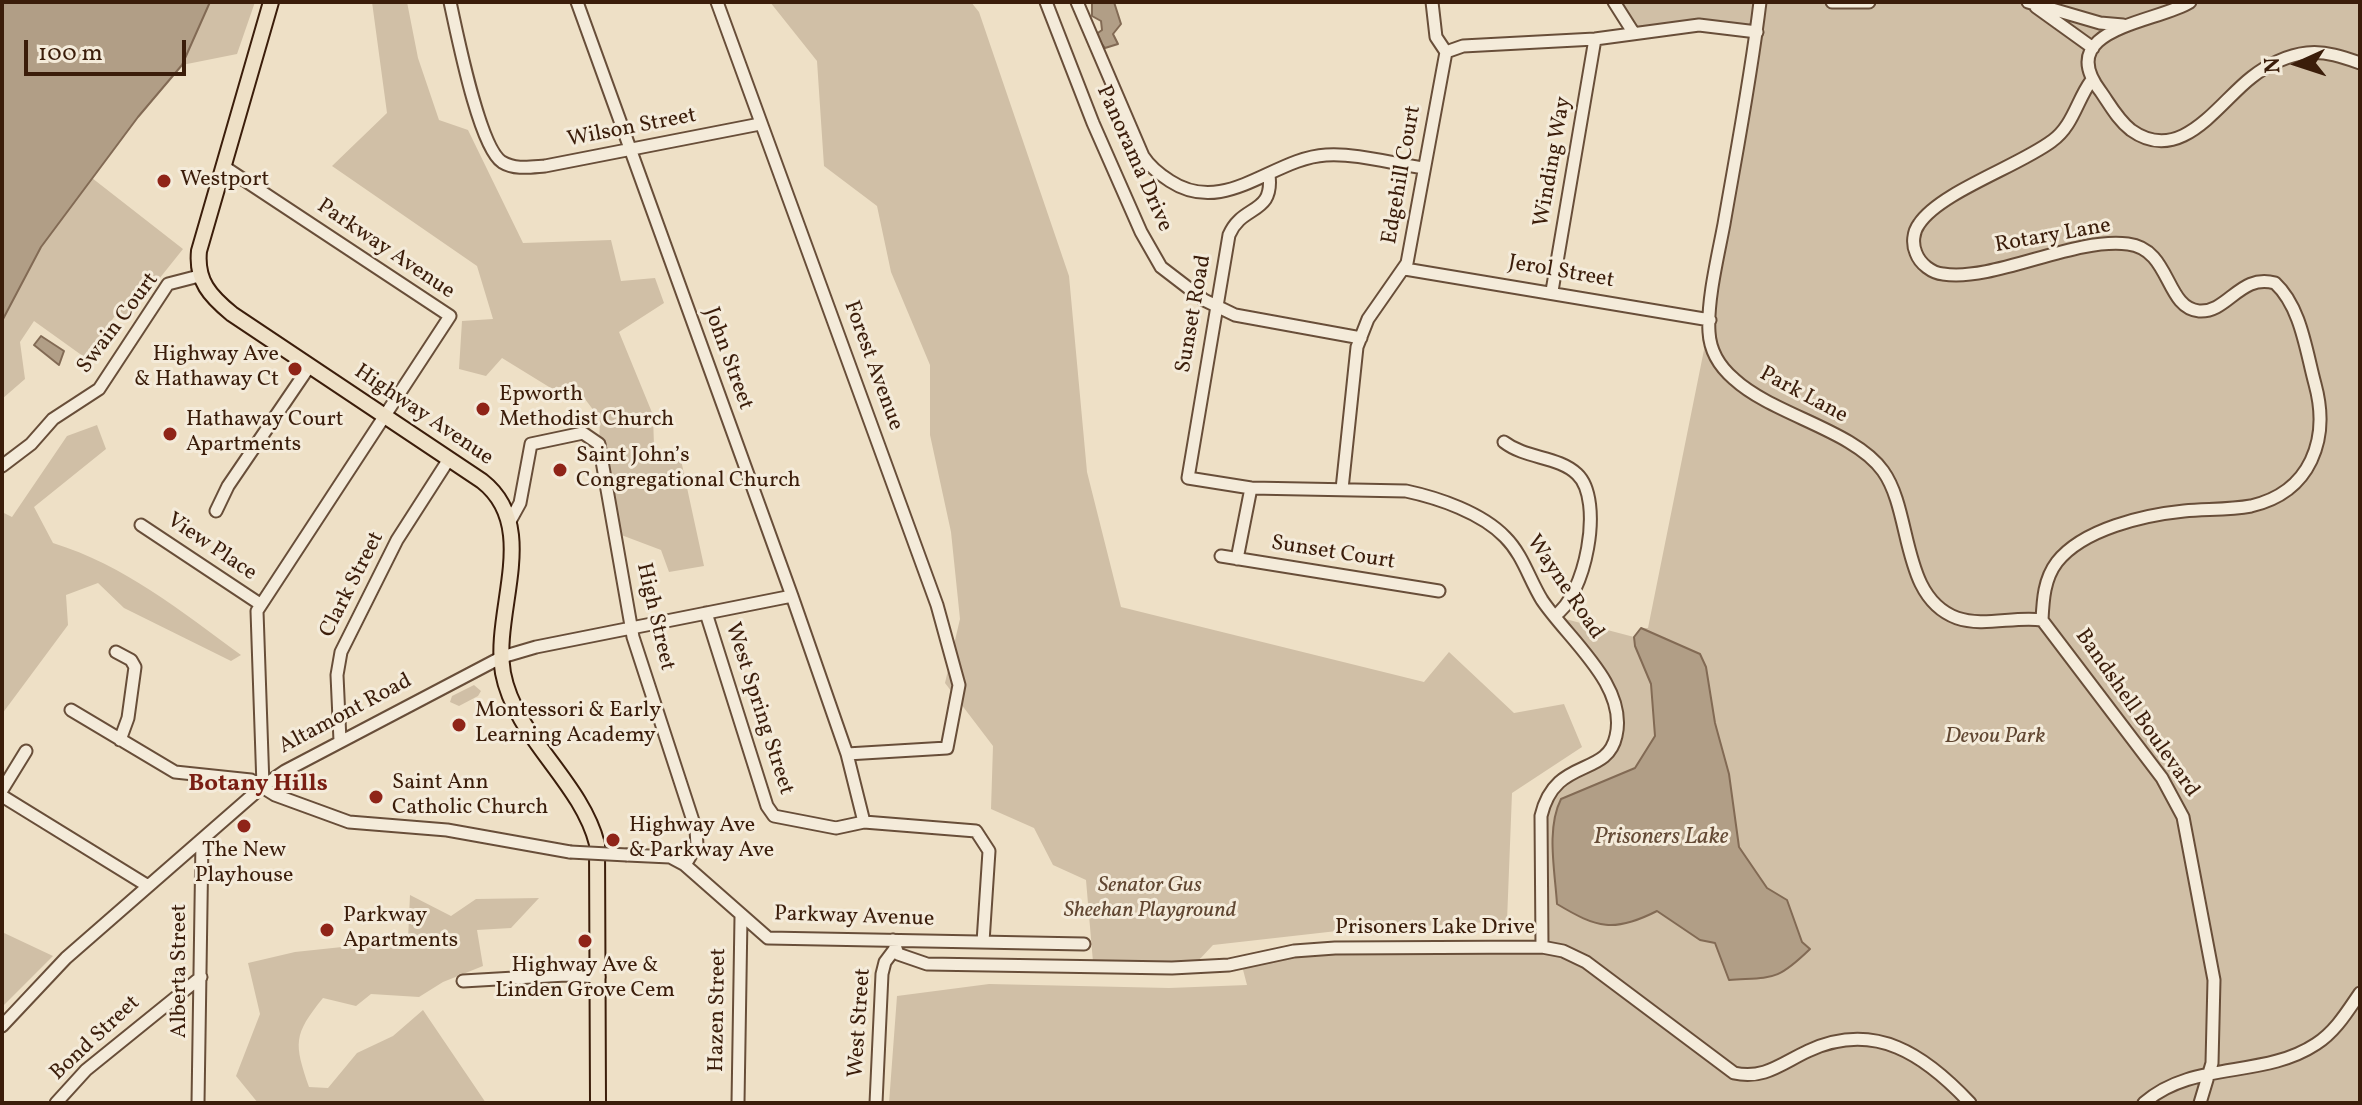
<!DOCTYPE html>
<html>
<head>
<meta charset="utf-8">
<style>
  body { margin:0 }
  #map { position:relative; width:2362px; height:1105px; overflow:hidden; background:#eee0c6; font-family:Vollkorn,serif }
  canvas { display:block }
  .frame { position:absolute; inset:0; border:4px solid #3b1d0a; pointer-events:none }
  .north { position:absolute; left:2258px; top:24px; width:80px; height:80px; -webkit-text-stroke:6px #f4ebda; paint-order:stroke; rotate:267deg; font-size:22px; font-weight:700; line-height:32px; text-align:center; color:#3b1d0a }
  .north::after { content:''; display:block; margin:auto; width:28px; height:36px; background:#3b1d0a; clip-path:polygon(50% 0,100% 100%,50% 72%,0 100%) }
  .scale { position:absolute; left:24px; top:40px; width:162px; height:36px; box-sizing:border-box; border:4px solid #3b1d0a; border-top:0; padding-left:10px; font-size:24px; line-height:28px; white-space:nowrap; color:#3b1d0a; -webkit-text-stroke:6px #f4ebda; paint-order:stroke }
</style>
</head>
<body>
<div id="map">
<canvas width="2362" height="1105"></canvas>
<div class="frame"></div>
<div class="north">N</div>
<div class="scale">100 m</div>
</div>
<script>
const c = document.querySelector('canvas').getContext('2d');
c.lineJoin = 'round';
function fill(path, color) { c.fillStyle = color; c.fill(path, 'evenodd'); }
function trace(path, color, width, dash) { c.strokeStyle = color; c.lineWidth = width; c.lineCap = dash ? 'butt' : 'round'; c.setLineDash(dash || []); c.stroke(path); }
function label(font, color, halo, rows, align = 'center') {
  c.font = font + ' Vollkorn,serif'; c.lineWidth = 6; c.setLineDash([]); c.textBaseline = 'middle'; c.strokeStyle = halo; c.fillStyle = color; for (const [text, x, y, turn = 0] of rows) {
    c.save(); c.translate(x, y); c.rotate((+turn || 0) * Math.PI / 180); c.textAlign = isNaN(turn) ? turn : align; if (halo) c.strokeText(text, 0, 0); c.fillText(text, 0, 0); c.restore();
  }
}
fill(new Path2D(`
  M 210,2 L 255,2 L 237,54 L 182,65 Z
  M 372,2 L 407,2 L 418,58 L 439,120 L 468,130 L 523,243 L 611,240 L 621,281 L 655,278 L 664,303 L 619,332 L 653,415 L 654,446 L 681,460 L 704,566 L 669,572 L 661,550 L 616,533 L 599,444 L 600,419 L 582,395 L 554,390 L 502,358 L 486,376 L 459,369 L 462,321 L 493,319 L 477,266 L 332,166 L 387,113 Z
  M 770,2 L 971,2 L 979,12 L 1069,276 L 1087,472 L 1121,607 L 1424,682 L 1449,652 L 1514,713 L 1564,704 L 1582,747 L 1512,793 L 1507,921 L 1337,931 L 1213,945 L 1198,961 L 1093,962 L 1086,880 L 1053,865 L 1034,828 L 991,809 L 993,746 L 945,683 L 960,619 L 951,532 L 930,435 L 930,365 L 891,272 L 877,206 L 824,166 L 817,61 Z
  M 1614,2 L 2360,2 L 2360,1103 L 889,1103 L 897,996 L 989,984 L 1169,988 L 1247,985 L 1241,962 L 1294,951 L 1542,947 L 1545,797 L 1610,750 L 1614,702 L 1554,616 L 1634,637 L 1641,628 L 1648,628 L 1710,320 L 1757,33 L 1717,26 L 1633,32 Z
  M 92,178 L 183,249 L 127,319 L 114,317 L 87,359 L 34,321 L 20,342 L 25,379 L 2,399 L 2,321 L 40,247 Z
  M 97,425 L 106,449 L 34,507 L 53,543 C 124,565 181,611 241,655 L 231,661 L 124,608 L 98,583 L 66,595 L 68,625 L 2,714 L 2,512 L 12,517 L 67,436 Z
  M 474,685 L 481,691 L 478,696 L 459,706 L 450,702 L 452,696 Z
  M 410,895 L 451,916 L 476,899 L 539,898 L 511,928 L 477,930 L 483,966 L 443,982 L 419,997 L 371,994 L 356,1006 L 323,998 C 293,1035 294,1043 309,1087 L 328,1088 L 357,1053 L 393,1036 L 423,1010 L 486,1103 L 258,1103 L 236,1076 L 260,1014 L 248,963 L 295,952 L 408,940 Z
  M 2,932 L 53,956 L 2,1007 Z`), '#d0bfa6');
const water = new Path2D(`
  M 2,2 L 210,2 L 182,65 L 138,117 L 41,247 L 2,321 Z
  M 1092,2 L 1114,2 L 1121,24 L 1113,34 L 1118,44 L 1105,48 L 1095,35 L 1102,30 L 1101,21 L 1092,16 Z
  M 41,336 L 64,351 L 59,365 L 34,345 Z
  M 1641,628 L 1700,654 L 1706,667 L 1715,723 L 1729,774 L 1739,847 L 1767,888 L 1787,900 L 1802,942 L 1810,949 C 1776,982 1773,977 1729,980 L 1715,943 L 1700,940 L 1657,911 C 1614,933 1597,928 1557,904 C 1555,871 1546,829 1561,799 L 1635,768 L 1655,736 L 1651,684 L 1635,646 L 1634,637 Z`);
fill(water, '#b19e86');
trace(water, '#826a54', 2);
const minor = new Path2D(`
  M 450,2 C 457,33 479,147 502,162 C 515,170 531,167 545,166 L 760,124
  M 577,2 L 792,596 L 847,754 L 864,822
  M 717,2 L 937,605 L 959,685 L 947,748 L 847,754
  M 1046,2 L 1093,123 L 1141,232 L 1161,267 L 1204,300 L 1235,315 L 1361,338
  M 1077,2 L 1143,156 C 1150,167 1159,174 1170,181 C 1225,217 1273,158 1326,155 C 1358,153 1393,164 1424,168
  M 1432,2 L 1436,37 L 1446,52
  M 1614,2 L 1633,32
  M 1760,2 C 1751,77 1737,149 1724,224 C 1718,256 1707,300 1709,332 C 1710,351 1720,367 1734,379 C 1773,415 1854,430 1883,471 C 1913,513 1900,597 1957,618 C 1983,627 2015,616 2042,620
  M 1832,2 L 1869,2
  M 2028,2 L 2100,23 L 2123,25
  M 2190,2 C 2156,23 2052,28 2101,92 C 2110,105 2118,120 2131,130 C 2181,166 2218,103 2252,77 C 2267,65 2288,55 2307,53 C 2326,51 2343,57 2360,63
  M 2036,7 L 2093,48
  M 1446,52 L 1463,46 L 1595,39 L 1699,25 L 1757,32
  M 223,166 L 450,316 L 257,611 L 263,786
  M 1269,175 C 1274,215 1242,204 1229,235 L 1188,478 L 1251,488 L 1406,491 C 1439,498 1482,513 1505,537 C 1523,555 1529,579 1542,600 C 1568,639 1628,685 1616,736 C 1607,778 1555,756 1541,816 L 1542,947
  M 1405,269 L 1710,320
  M 1552,291 L 1595,39
  M 1504,442 C 1526,459 1558,456 1577,474 C 1605,500 1585,598 1554,616
  M 2,466 L 31,444 L 53,419 L 99,389 L 168,284 L 199,276
  M 1342,489 L 1357,347 L 1368,319 L 1407,263 L 1446,52
  M 216,511 L 228,486 L 309,367
  M 509,523 L 520,503 L 531,444 L 583,433 L 599,444 L 633,637 L 696,830 L 697,845 L 685,865
  M 141,525 L 260,604
  M 1221,556 L 1439,591
  M 1237,559 L 1251,488
  M 706,613 L 767,806 L 774,816 L 836,828 L 864,822 L 976,831 L 989,851 L 983,942
  M 2042,620 C 2043,600 2044,579 2057,562 C 2083,529 2144,515 2184,511 C 2207,509 2229,510 2251,506 C 2311,492 2330,439 2315,384 C 2306,351 2301,307 2275,283 C 2240,273 2228,313 2199,311 C 2165,308 2171,249 2128,244 C 2073,237 1995,282 1943,274 C 1932,273 1920,264 1916,253 C 1912,244 1913,232 1919,224 C 1940,192 2019,166 2052,141 C 2073,126 2077,100 2091,81
  M 2042,620 L 2162,778 L 2183,817 L 2214,980 L 2212,1063 L 2200,1103
  M 116,652 L 131,660 L 135,667 L 128,718 L 120,740
  M 71,710 L 175,772 L 251,780 L 275,795 L 349,822 L 447,830 L 570,852
  M 340,741 L 337,675 L 341,652 L 397,540 L 449,459
  M 2,790 L 26,751
  M 2,796 L 148,886
  M 627,855 L 670,857 L 685,865 L 768,938 L 1084,944
  M 893,940 L 898,954 L 927,964 L 1172,968 L 1229,965 L 1294,951 L 1335,948 L 1542,947 L 1563,951 L 1586,962 L 1734,1073 C 1764,1080 1782,1063 1808,1051 C 1875,1020 1925,1055 1970,1103
  M 463,981 L 566,975 L 599,977
  M 2,1026 L 66,958 L 263,786 L 285,771 L 502,657 L 536,647 L 792,596
  M 56,1103 L 86,1070 L 201,977
  M 198,1103 L 202,840
  M 738,1103 L 741,917
  M 876,1103 L 882,974 L 885,962 L 894,950
  M 2144,1103 C 2193,1060 2263,1079 2316,1044 C 2335,1032 2347,1012 2360,993`);
const major = new Path2D(`
  M 271,2 L 199,251 C 196,281 210,296 232,314 L 482,481 C 541,527 492,611 503,673 C 515,737 581,781 597,844 L 598,1103`);
trace(minor, '#684e39', 15);
trace(major, '#3b1d0a', 18);
trace(minor, '#f4ebda', 11);
trace(major, '#eee0c6', 14);
const minorBridge = new Path2D(`
  M 570,852 L 627,855`);
trace(minorBridge, '#684e39', 15, []);
trace(minorBridge, '#f4ebda', 11);
for (const [x, y, r, color] of [
  [164,181,8,"#8f2418"],
  [295,369,8,"#8f2418"],
  [483,409,8,"#8f2418"],
  [170,434,8,"#8f2418"],
  [560,470,8,"#8f2418"],
  [459,725,8,"#8f2418"],
  [376,797,8,"#8f2418"],
  [244,826,8,"#8f2418"],
  [613,840,8,"#8f2418"],
  [327,930,8,"#8f2418"],
  [585,941,8,"#8f2418"]
]) { const dot = new Path2D(); dot.arc(x, y, r, 0, 2 * Math.PI); c.fillStyle = color; c.fill(dot); trace(dot, '#f4ebda', 3); }
label('22px', '#3b1d0a', '#f4ebda', [
  ["Wilson Street",632,129,-11],
  ["Panorama Drive",1133,159,66],
  ["Winding Way",1554,162,-80],
  ["Edgehill Court",1403,175,-80],
  ["Rotary Lane",2053,237,-10],
  ["Parkway Avenue",385,250,34],
  ["Jerol Street",1561,273,10],
  ["Sunset Road",1195,314,-80],
  ["Swain Court",119,324,-53],
  ["John Street",727,359,70],
  ["Forest Avenue",872,366,70],
  ["Park Lane",1803,396,28],
  ["Highway Avenue",423,416,34],
  ["View Place",211,548,34],
  ["Sunset Court",1333,554,9],
  ["Clark Street",353,585,-63],
  ["Wayne Road",1564,588,56],
  ["High Street",654,617,77],
  ["West Spring Street",758,709,72],
  ["Bandshell Boulevard",2136,714,55],
  ["Altamont Road",346,715,-28],
  ["Parkway Avenue",854,918,2],
  ["Prisoners Lake Drive",1435,929],
  ["Alberta Street",181,971,-90],
  ["Hazen Street",719,1010,-89],
  ["West Street",861,1023,-86],
  ["Bond Street",96,1039,-43]
]);
label('22px', '#3b1d0a', '#f4ebda', [
  ["Westport",180,181],
  ["Highway Ave",279,356,"right"],
  ["& Hathaway Ct",279,381,"right"],
  ["Epworth",499,396],
  ["Methodist Church",499,421],
  ["Hathaway Court",186,421],
  ["Apartments",186,446],
  ["Saint John’s",576,457],
  ["Congregational Church",576,482],
  ["Montessori & Early",475,712],
  ["Learning Academy",475,737],
  ["Saint Ann",392,784],
  ["Catholic Church",392,809],
  ["Highway Ave",629,827],
  ["& Parkway Ave",629,852],
  ["The New",244,852,"center"],
  ["Playhouse",244,877,"center"],
  ["Parkway",343,917],
  ["Apartments",343,942],
  ["Highway Ave &",585,967,"center"],
  ["Linden Grove Cem",585,992,"center"]
], 'left');
label('italic 22px', '#604631', '#f4ebda', [
  ["Devou Park",1995,738],
  ["Senator Gus",1150,887],
  ["Sheehan Playground",1150,912]
]);
label('bold 24px', '#7a1f14', '#f4ebda', [
  ["Botany Hills",258,786]
]);
label('italic 24px', '#644a35', '#f4ebda', [
  ["Prisoners Lake",1661,839]
]);
</script>
</body>
</html>
